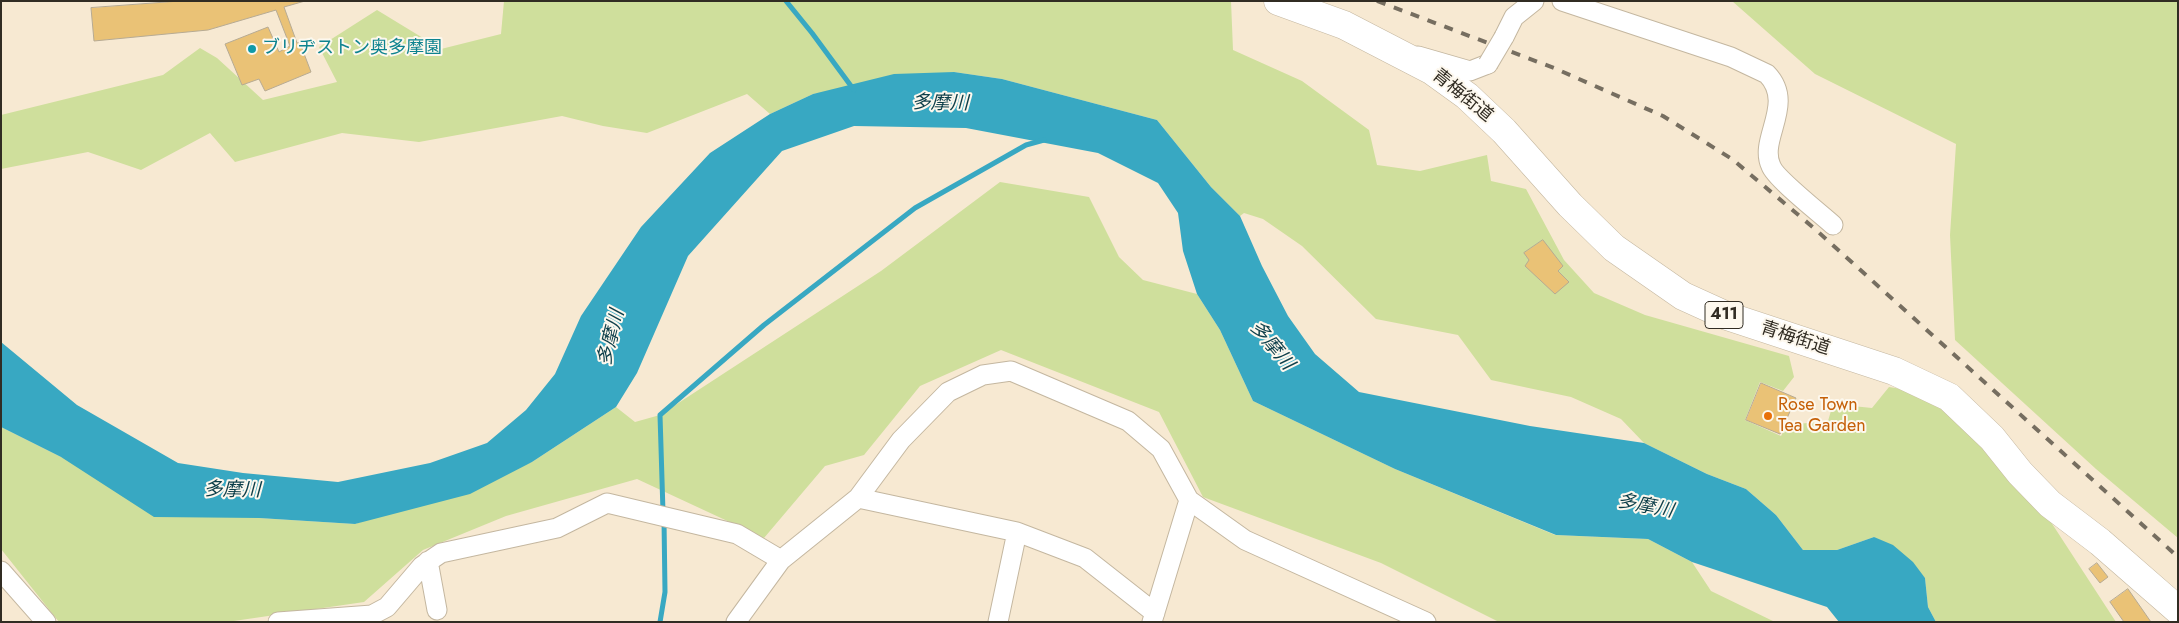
<!DOCTYPE html>
<html>
<head>
<meta charset="utf-8">
<style>
  body { margin:0 }
  #map { position:relative; width:2179px; height:623px; overflow:hidden; background:#f7e9d2; font-family:Jost,sans-serif }
  canvas { display:block }
  .frame { position:absolute; inset:0; border:2px solid #312c23; pointer-events:none }
</style>
</head>
<body>
<div id="map">
<canvas width="2179" height="623"></canvas>
<div class="frame"></div>
</div>
<script>
const c = document.querySelector('canvas').getContext('2d');
c.lineJoin = 'round';
function fill(path, color) { c.fillStyle = color; c.fill(path, 'evenodd'); }
function trace(path, color, width, dash) { c.strokeStyle = color; c.lineWidth = width; c.lineCap = dash ? 'butt' : 'round'; c.setLineDash(dash || []); c.stroke(path); }
function label(font, color, halo, rows, align = 'center') {
  c.font = font + ' Jost,"Noto Sans JP",sans-serif'; c.lineWidth = 4; c.setLineDash([]); c.textBaseline = 'middle'; c.strokeStyle = halo; c.fillStyle = color; for (const [text, x, y, turn = 0] of rows) {
    c.save(); c.translate(x, y); c.rotate((+turn || 0) * Math.PI / 180); c.textAlign = isNaN(turn) ? turn : align; if (halo) c.strokeText(text, 0, 0); c.fillText(text, 0, 0); c.restore();
  }
}
fill(new Path2D(`
  M 504,1 L 1231,1 L 1233,50 L 1302,81 L 1369,130 L 1377,165 L 1420,171 L 1487,155 L 1491,181 L 1526,189 L 1564,260 L 1594,293 L 1645,315 L 1789,356 L 1794,377 L 1783,391 L 1760,382 L 1745,420 L 1781,436 L 1787,425 L 1828,421 L 1833,404 L 1872,408 L 1889,387 L 1914,391 L 1965,417 L 2034,496 L 2116,622 L 1936,622 L 1928,607 L 1925,578 L 1874,537 L 1837,550 L 1803,550 L 1776,515 L 1746,489 L 1707,474 L 1644,443 L 1621,419 L 1571,397 L 1491,380 L 1458,335 L 1376,319 L 1302,246 L 1263,219 L 1244,213 L 1240,216 L 1211,187 L 1157,120 L 1002,79 L 954,72 L 813,94 L 770,114 L 747,94 L 647,133 L 603,126 L 562,116 L 419,142 L 342,133 L 235,162 L 210,133 L 141,170 L 88,152 L 1,169 L 1,115 L 163,75 L 200,48 L 217,58 L 263,100 L 337,82 L 319,47 L 377,10 L 441,49 L 501,34 Z
  M 1732,1 L 2178,1 L 2178,538 L 2096,469 L 1955,340 L 1950,235 L 1956,144 L 1815,74 Z
  M 1000,182 L 1089,197 L 1119,257 L 1143,280 L 1197,294 L 1220,330 L 1253,401 L 1395,469 L 1555,535 L 1648,539 L 1692,562 L 1711,591 L 1775,622 L 1499,622 L 1381,563 L 1203,497 L 1159,412 L 1001,350 L 920,386 L 864,455 L 825,466 L 764,538 L 637,479 L 506,516 L 423,550 L 364,602 L 227,622 L 59,622 L 1,549 L 1,427 L 61,457 L 259,518 L 355,524 L 532,462 L 616,407 L 635,422 L 660,415 L 881,271 Z`), '#cfdf9c');
fill(new Path2D(`
  M 954,72 L 1002,79 L 1157,120 L 1211,187 L 1240,216 L 1262,266 L 1288,316 L 1315,354 L 1359,392 L 1530,426 L 1644,443 L 1707,474 L 1746,489 L 1776,515 L 1803,550 L 1837,550 L 1874,537 L 1893,545 L 1913,562 L 1925,578 L 1928,607 L 1936,622 L 1839,622 L 1827,607 L 1692,562 L 1648,539 L 1556,535 L 1395,469 L 1253,401 L 1220,330 L 1197,294 L 1183,251 L 1178,213 L 1158,183 L 1098,153 L 966,128 L 854,126 L 782,151 L 688,256 L 637,373 L 616,407 L 532,462 L 470,494 L 355,524 L 259,518 L 154,517 L 61,457 L 1,427 L 1,342 L 77,405 L 178,463 L 243,473 L 338,482 L 430,463 L 487,443 L 526,410 L 555,374 L 581,316 L 641,227 L 710,153 L 770,114 L 813,94 L 894,74 Z`), '#38a8c2');
trace(new Path2D(`
  M 786,1 L 812,33 L 854,90
  M 663,512 L 660,415 L 764,325 L 915,208 L 1026,145 L 1044,140
  M 660,622 L 665,592 L 664,520`), '#38a8c2', 5);
const building = new Path2D(`
  M 180,1 L 305,1 L 284,7 L 297,43 L 300,43 L 311,72 L 265,91 L 259,79 L 242,85 L 225,44 L 268,27 L 279,52 L 290,46 L 276,10 L 208,30 L 94,41 L 91,8 Z
  M 1543,240 L 1563,266 L 1558,271 L 1569,282 L 1555,294 L 1525,266 L 1529,260 L 1524,253 Z
  M 1761,383 L 1796,398 L 1780,434 L 1746,420 Z
  M 2097,563 L 2108,577 L 2100,583 L 2089,569 Z
  M 2128,589 L 2151,622 L 2124,622 L 2110,602 Z`);
fill(building, '#eac276');
trace(building, '#b6aa93', 1);
const minor = new Path2D(`
  M 1562,1 L 1731,57 L 1767,74 C 1796,104 1758,139 1771,166 C 1775,178 1821,214 1833,225
  M 1504,37 L 1514,17 L 1534,1
  M 1418,56 L 1470,71 L 1488,64
  M 858,498 L 1017,532 L 1085,558 L 1155,613
  M 428,561 L 437,610
  M 1,571 L 46,622
  M 278,622 L 372,615 L 387,607 L 422,566 L 441,553 L 557,528 L 607,503 L 737,534 L 781,560
  M 736,622 L 781,560 L 858,498 L 901,440 L 948,392 L 983,375 L 1011,371 L 1128,421 L 1161,449 L 1189,500 L 1245,540 L 1426,622
  M 998,622 L 1017,532
  M 1152,622 L 1189,500`);
const trunk = new Path2D(`
  M 1278,1 L 1344,25 L 1431,70 L 1467,96 L 1504,131 L 1570,205 L 1614,248 L 1683,296 L 1727,316 L 1894,371 L 1949,397 L 1992,438 L 2020,473 L 2050,504 L 2100,542 L 2178,610`);
trace(minor, '#c4b7a0', 21);
trace(trunk, '#c4b7a0', 29);
trace(minor, '#fff', 19);
trace(trunk, '#fff', 28);
trace(new Path2D(`
  M 1377,1 L 1554,68 L 1663,116 L 1732,159 L 1815,229 L 2178,557`), '#766e60', 4, [9, 9]);
const minorBridge = new Path2D(`
  M 1488,64 L 1504,37`);
trace(minorBridge, '#c4b7a0', 21, []);
trace(minorBridge, '#fff', 19);
for (const [x, y, r, color] of [
  [252,49,5,"#0f9aa8"],
  [1768,416,5,"#e8710a"]
]) { const dot = new Path2D(); dot.arc(x, y, r, 0, 2 * Math.PI); c.fillStyle = color; c.fill(dot); trace(dot, '#fdf8ee', 2); }
for (const [x, y, w] of [
  [1724,315,38]
]) { const box = new Path2D(); box.roundRect(x - w / 2, y - 13.5, w, 27, 4); c.fillStyle = '#fdf8ee'; c.fill(box); trace(box, '#312c23', 1); }
label('bold 16px', '#312c23', null, [
  ["411",1724,315]
]);
label('18px', '#0d838f', '#fdf8ee', [
  ["ブリヂストン奥多摩園",262,49]
], 'left');
label('18px', '#312c23', '#fdf8ee', [
  ["青梅街道",1462,96,39],
  ["青梅街道",1795,339,18]
]);
label('18px', '#c56008', '#fdf8ee', [
  ["Rose Town",1778,406],
  ["Tea Garden",1778,427]
], 'left');
label('italic 19px', '#0c3e49', '#fdf8ee', [
  ["多摩川",940,104,1],
  ["多摩川",612,338,-76],
  ["多摩川",1271,346,50],
  ["多摩川",232,491,1],
  ["多摩川",1645,507,11]
]);
</script>
</body>
</html>
